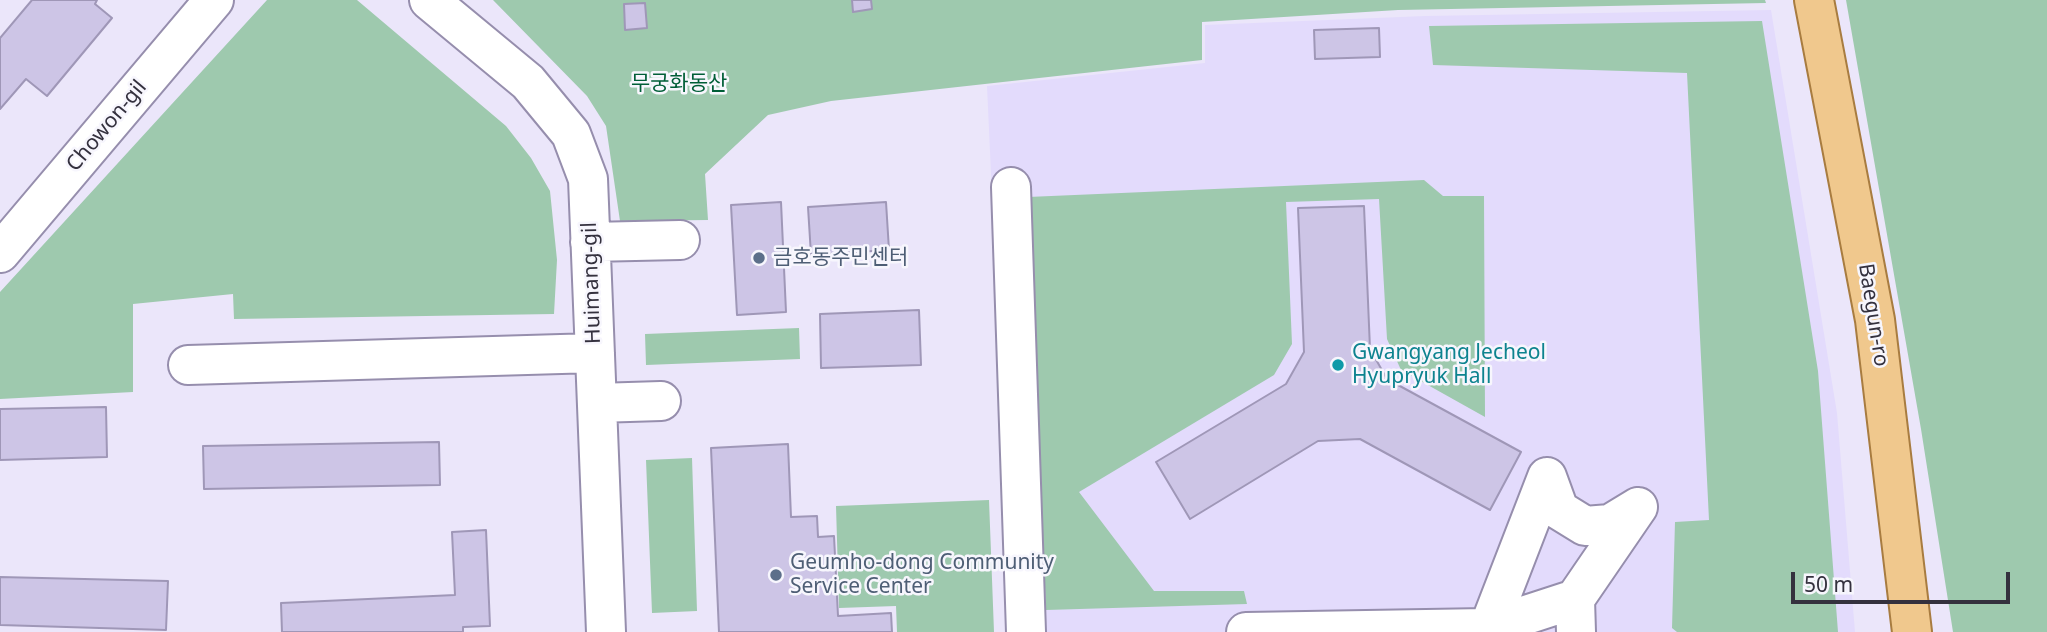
<!DOCTYPE html>
<html>
<head>
<meta charset="utf-8">
<style>
  body { margin:0 }
  #map { position:relative; width:2047px; height:632px; overflow:hidden; background:#ebe6fa; font-family:"Noto Sans",sans-serif }
  canvas { display:block }
  .scale { position:absolute; left:1791px; top:572px; width:219px; height:32px; box-sizing:border-box; border:4px solid #34313e; border-top:0; padding-left:9px; font-size:21px; line-height:24px; white-space:nowrap; color:#34313e; -webkit-text-stroke:5px #f7f6fd; paint-order:stroke }
</style>
</head>
<body>
<div id="map">
<canvas width="2047" height="632"></canvas>
<div class="scale">50 m</div>
</div>
<script>
const c = document.querySelector('canvas').getContext('2d');
c.lineJoin = 'round';
function fill(path, color) { c.fillStyle = color; c.fill(path, 'evenodd'); }
function trace(path, color, width, dash) { c.strokeStyle = color; c.lineWidth = width; c.lineCap = dash ? 'butt' : 'round'; c.setLineDash(dash || []); c.stroke(path); }
function label(font, color, halo, rows, align = 'center') {
  c.font = font + ' "Noto Sans","Noto Sans KR",sans-serif'; c.lineWidth = 5; c.setLineDash([]); c.textBaseline = 'middle'; c.strokeStyle = halo; c.fillStyle = color; for (const [text, x, y, turn = 0] of rows) {
    c.save(); c.translate(x, y); c.rotate((+turn || 0) * Math.PI / 180); c.textAlign = isNaN(turn) ? turn : align; if (halo) c.strokeText(text, 0, 0); c.fillText(text, 0, 0); c.restore();
  }
}
fill(new Path2D(`
  M 1771,10 L 1837,413 L 1855,632 L 1012,632 L 987,86 L 1205,63 L 1205,25 L 1425,16 Z`), '#e3dbfc');
fill(new Path2D(`
  M 267,0 L 357,0 L 506,126 L 531,158 L 550,191 L 557,260 L 554,314 L 234,319 L 233,294 L 133,304 L 133,392 L 0,399 L 0,292 Z
  M 493,0 L 1765,0 L 1766,3 L 1398,10 L 1202,22 L 1202,60 L 831,101 L 768,115 L 705,174 L 708,220 L 620,221 L 606,126 L 587,96 Z
  M 1846,0 L 2047,0 L 2047,632 L 1953,632 L 1921,429 Z
  M 1762,21 L 1818,371 L 1838,632 L 1677,632 L 1672,628 L 1675,522 L 1709,520 L 1687,73 L 1433,65 L 1429,26 Z
  M 1424,180 L 1443,196 L 1484,196 L 1485,417 L 1401,370 L 1387,339 L 1379,199 L 1286,202 L 1292,344 L 1274,375 L 1079,492 L 1154,591 L 1244,591 L 1247,604 L 1046,610 L 1028,197 Z
  M 799,328 L 800,359 L 646,365 L 645,334 Z
  M 692,458 L 697,611 L 652,613 L 646,460 Z
  M 989,500 L 994,632 L 897,632 L 896,606 L 839,608 L 836,506 Z`), '#9ec9ae');
const building = new Path2D(`
  M 32,0 L 97,0 L 95,4 L 112,18 L 47,96 L 26,79 L 0,109 L 0,38 Z
  M 852,0 L 871,0 L 872,9 L 853,12 Z
  M 645,3 L 647,28 L 625,30 L 624,4 Z
  M 1379,28 L 1380,57 L 1315,59 L 1314,30 Z
  M 781,202 L 786,312 L 737,315 L 731,205 Z
  M 886,202 L 889,250 L 811,255 L 808,207 Z
  M 1364,206 L 1370,349 L 1387,379 L 1521,452 L 1490,510 L 1360,439 L 1318,441 L 1190,519 L 1156,462 L 1286,384 L 1304,352 L 1298,208 Z
  M 919,310 L 921,365 L 821,368 L 820,314 Z
  M 106,407 L 107,457 L 0,460 L 0,409 Z
  M 439,442 L 440,485 L 204,489 L 203,446 Z
  M 788,444 L 791,517 L 817,516 L 818,537 L 834,536 L 838,616 L 891,613 L 892,632 L 719,632 L 711,448 Z
  M 486,530 L 490,626 L 463,627 L 463,632 L 282,632 L 281,603 L 455,595 L 452,532 Z
  M 0,577 L 168,581 L 166,630 L 0,625 Z`);
fill(building, '#cdc5e6');
trace(building, '#9f97b7', 2);
const minor = new Path2D(`
  M 429,0 L 528,82 L 571,134 L 588,179 L 606,632
  M 1011,187 L 1026,632
  M 590,242 L 680,240
  M 0,253 L 214,0
  M 188,365 L 595,353
  M 597,403 L 661,401
  M 1547,477 L 1559,510 L 1585,526 L 1610,524 L 1638,507
  M 1575,599 L 1576,632
  M 1246,632 L 1486,628 L 1575,599 L 1638,507
  M 1487,632 L 1547,477`);
const major = new Path2D(`
  M 1814,0 L 1875,320 L 1912,632`);
trace(minor, '#968ead', 42);
trace(major, '#a87c40', 42);
trace(minor, '#fff', 38);
trace(major, '#f0c88d', 38);
for (const [x, y, r, color] of [
  [759,258,7,"#5c6f8a"],
  [1338,365,7,"#0f9aa8"],
  [776,575,7,"#5c6f8a"]
]) { const dot = new Path2D(); dot.arc(x, y, r, 0, 2 * Math.PI); c.fillStyle = color; c.fill(dot); trace(dot, '#f7f6fd', 2.5); }
label('21px', '#005e37', '#f7f6fd', [
  ["무궁화동산",679,84]
]);
label('21px', '#34313e', '#f7f6fd', [
  ["Chowon-gil",107,126,-50],
  ["Huimang-gil",592,283,-92],
  ["Baegun-ro",1873,315,81]
]);
label('21px', '#4e5e75', '#f7f6fd', [
  ["금호동주민센터",773,258],
  ["Geumho-dong Community",790,563],
  ["Service Center",790,587]
], 'left');
label('21px', '#0d838f', '#f7f6fd', [
  ["Gwangyang Jecheol",1352,353],
  ["Hyupryuk Hall",1352,377]
], 'left');
</script>
</body>
</html>
